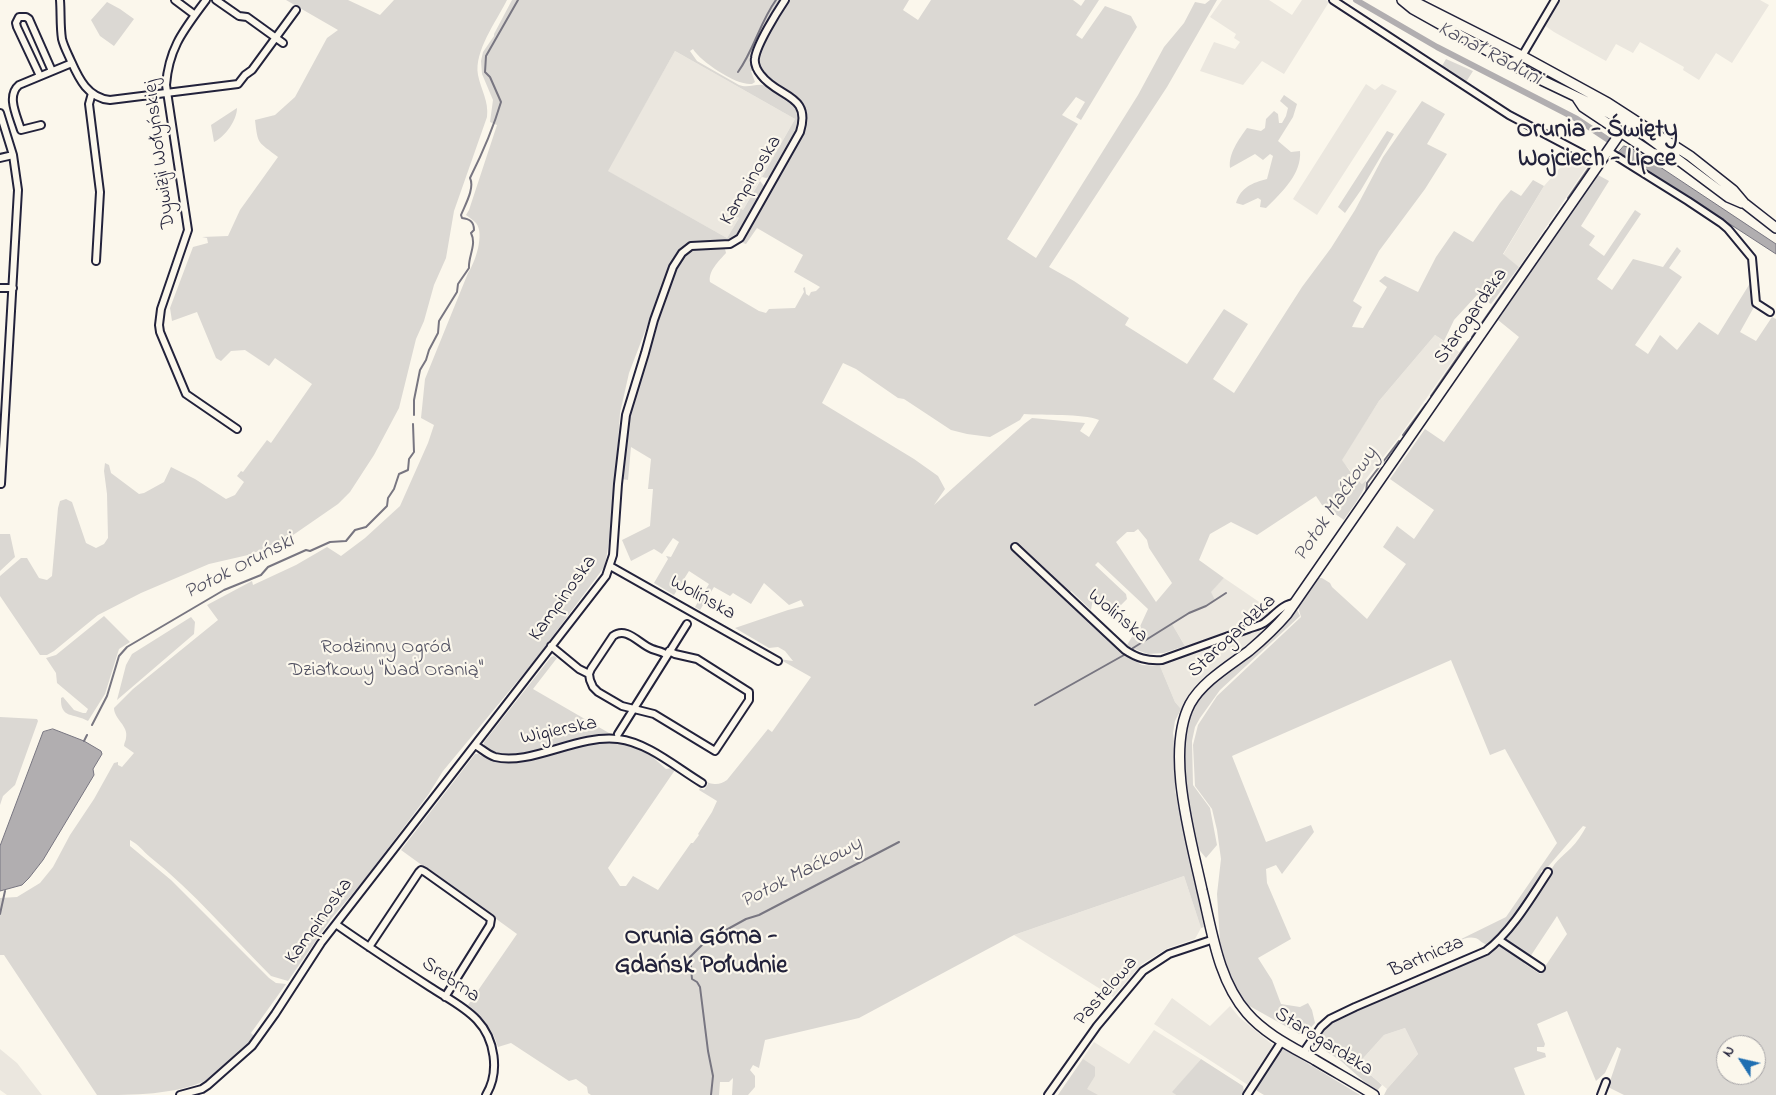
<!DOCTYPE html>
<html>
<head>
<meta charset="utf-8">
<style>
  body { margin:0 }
  #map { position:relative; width:1776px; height:1095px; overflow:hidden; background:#fbf7ec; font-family:"Indie Flower",sans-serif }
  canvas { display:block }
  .north { position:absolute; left:1716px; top:1035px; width:50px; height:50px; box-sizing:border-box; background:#fbf7ec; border:1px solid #a4a2a5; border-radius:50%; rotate:305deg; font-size:14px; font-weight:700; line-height:20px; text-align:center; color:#22223b }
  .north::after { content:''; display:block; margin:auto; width:18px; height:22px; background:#1f6fb2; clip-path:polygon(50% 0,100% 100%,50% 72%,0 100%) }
</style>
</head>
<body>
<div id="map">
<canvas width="1776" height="1095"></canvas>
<div class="north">N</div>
</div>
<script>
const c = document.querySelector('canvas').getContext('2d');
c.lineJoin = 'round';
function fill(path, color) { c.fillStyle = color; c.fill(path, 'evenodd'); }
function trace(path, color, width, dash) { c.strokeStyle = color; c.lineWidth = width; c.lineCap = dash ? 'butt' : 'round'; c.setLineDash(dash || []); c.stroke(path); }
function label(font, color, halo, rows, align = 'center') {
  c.font = font + ' "Indie Flower",sans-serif'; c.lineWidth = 4.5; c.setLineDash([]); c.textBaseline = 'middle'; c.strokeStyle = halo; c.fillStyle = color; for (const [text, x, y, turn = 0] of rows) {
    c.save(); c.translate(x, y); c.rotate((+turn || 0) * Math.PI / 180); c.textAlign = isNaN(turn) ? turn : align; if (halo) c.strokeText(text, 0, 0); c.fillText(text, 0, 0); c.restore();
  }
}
fill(new Path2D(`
  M 1222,0 L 1269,0 L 1292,15 L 1302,0 L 1326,0 L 1329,2 L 1284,74 L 1262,61 L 1243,85 L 1200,71 L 1214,42 L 1235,49 L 1240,42 L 1234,38 L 1236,34 L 1210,17 Z
  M 1559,0 L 1760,0 L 1769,5 L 1732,63 L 1716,53 L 1699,80 L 1683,70 L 1684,67 L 1640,42 L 1633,53 L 1616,44 L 1606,61 L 1554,32 L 1544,25 Z
  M 675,51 L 795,119 L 743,210 L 736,207 L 732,213 L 739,218 L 727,238 L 607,171 Z
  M 1366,84 L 1375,90 L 1382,84 L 1397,91 L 1317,215 L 1293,199 Z
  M 1575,154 L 1590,162 L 1519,267 L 1503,255 L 1544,186 L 1559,169 L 1571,160 Z
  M 1435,335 L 1459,352 L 1399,437 L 1362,484 L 1341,460 L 1379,401 Z
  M 1224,578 L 1271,610 L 1258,628 L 1263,633 L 1200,684 L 1188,697 L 1181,709 L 1175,702 L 1160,666 L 1190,654 L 1172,624 L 1215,600 L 1210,592 Z
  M 1184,876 L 1201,928 L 1195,939 L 1168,948 L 1142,964 L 1113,997 L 1014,935 Z
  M 1172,998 L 1210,1026 L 1230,1006 L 1239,1017 L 1273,1045 L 1248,1085 L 1154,1024 Z
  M 1405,1028 L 1418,1054 L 1387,1089 L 1358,1064 L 1384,1035 Z
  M 1154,1030 L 1201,1059 L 1173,1092 L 1176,1095 L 1058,1095 L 1094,1042 L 1129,1064 Z
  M 0,1049 L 17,1063 L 42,1095 L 7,1095 L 0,1090 Z`), '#ebe7df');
fill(new Path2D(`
  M 286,0 L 348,0 L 380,15 L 394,0 L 507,0 C 496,22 474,51 478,75 C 481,90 489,101 487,117 L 454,211 L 446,258 L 434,285 L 424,321 L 416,339 L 399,408 L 374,455 L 350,492 L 338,504 L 283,542 L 248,555 L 209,564 L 141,593 L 98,615 L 54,651 L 47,655 L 40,655 L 0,596 L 0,576 L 21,558 L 27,558 L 39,578 L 47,580 L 52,576 L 58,508 L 60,501 L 66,499 L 72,502 L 86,543 L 96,548 L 104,544 L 108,538 L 107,494 L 104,471 L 105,463 L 109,465 L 111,473 L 139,494 L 144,493 L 164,482 L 171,467 L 195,479 L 226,499 L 235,495 L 244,482 L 237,476 L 241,471 L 243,472 L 267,440 L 271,443 L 312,384 L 275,358 L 269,366 L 245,350 L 231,351 L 221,361 L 216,358 L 197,312 L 172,321 L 170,308 L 193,247 L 208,243 L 207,238 L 202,237 L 228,236 L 240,210 L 278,157 C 258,141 258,146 255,120 L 275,115 L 295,97 L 327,38 L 338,30 Z
  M 512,0 L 782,0 L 753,54 L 751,63 L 754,71 L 751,71 L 755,82 L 752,84 C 737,86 701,62 693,49 L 690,51 L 697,61 L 739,85 C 749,89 758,82 766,86 C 771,88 789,99 793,102 C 812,121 782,158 772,176 L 766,178 L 762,177 L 795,119 L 675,51 L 608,171 L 727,238 L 739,218 L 732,214 L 736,206 L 743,210 L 760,181 L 764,186 L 764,190 L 743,229 L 737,237 L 725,242 L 692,243 L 679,251 L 654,308 L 629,373 L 620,413 L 613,516 L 605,566 L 535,660 L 443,771 L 428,795 L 365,879 L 331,919 L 288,981 L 271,976 C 232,937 193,891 150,857 C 143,851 138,844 130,840 L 130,846 L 171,880 L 269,978 L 276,983 L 286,984 L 251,1033 L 254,1036 L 251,1041 C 237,1054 223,1070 207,1080 C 174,1095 134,1095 97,1095 L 4,955 L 0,955 L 0,898 L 17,897 L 40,883 L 53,867 L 70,835 L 94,799 L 114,763 L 118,762 L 118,765 L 122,767 L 134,753 L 124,746 C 124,743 126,740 126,738 C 129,726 114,719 114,708 L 133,689 L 218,620 L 207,605 L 252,581 L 253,585 L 296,565 L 327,547 L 341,556 L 365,538 L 400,506 L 428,443 L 434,425 L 421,418 L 425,379 L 468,273 C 475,263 485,234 476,223 C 473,220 469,217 466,215 L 469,210 L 497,125 L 490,122 L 493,100 L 482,74 L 481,61 L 483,52 L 494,36 L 494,34 Z
  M 789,0 L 909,0 L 903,10 L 918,20 L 931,0 L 1073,0 L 1081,6 L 1085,0 L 1099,0 L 1076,35 L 1082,39 L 1105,6 L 1131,16 L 1137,27 L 1081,120 L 1076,117 L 1085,102 L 1076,97 L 1062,115 L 1078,124 L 1007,239 L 1036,258 L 1138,95 L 1164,47 L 1184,23 L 1195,2 L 1205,4 L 1210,0 L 1217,0 L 1167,87 L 1049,267 L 1074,281 L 1129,318 L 1125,325 L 1187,364 L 1224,309 L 1248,324 L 1213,379 L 1234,393 L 1302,287 L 1331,248 L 1355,210 L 1383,157 L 1422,101 L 1445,114 L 1427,144 L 1447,154 L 1425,189 L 1379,251 L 1353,301 L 1362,307 L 1352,327 L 1363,328 L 1387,287 L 1379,281 L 1385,276 L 1418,292 L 1436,257 L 1454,231 L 1473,242 L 1500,203 L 1511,190 L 1521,196 L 1533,180 L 1544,186 L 1503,254 L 1519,267 L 1491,304 L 1477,295 L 1454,320 L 1444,341 L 1435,335 L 1379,401 L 1342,460 L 1352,474 L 1362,484 L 1366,480 C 1366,491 1350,510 1344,520 L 1322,505 L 1316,496 L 1257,535 L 1231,522 L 1210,534 L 1199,560 L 1224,578 L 1211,592 L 1215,600 L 1172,624 L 1185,646 L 1164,653 L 1148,654 L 1129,647 L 1127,645 L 1135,632 L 1137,633 L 1148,609 L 1098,562 L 1095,565 L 1126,594 L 1127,599 L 1114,612 L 1094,593 L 1091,610 L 1071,591 L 1065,598 L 1124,655 L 1142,665 L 1160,666 L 1175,702 L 1181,709 L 1175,721 L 1173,733 L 1176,759 L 1175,790 L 1204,927 L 1201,928 L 1184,876 L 1014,935 L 859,1018 L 765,1040 L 759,1068 L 753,1065 L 750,1070 L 755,1076 L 755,1087 L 748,1095 L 732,1095 L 733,1078 L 729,1082 L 720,1082 L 719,1095 L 591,1095 L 588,1093 L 587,1087 L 576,1079 L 569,1081 L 511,1043 L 498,1047 C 493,1030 482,1016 468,1005 L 517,934 L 401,850 L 475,754 L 479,754 L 481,756 L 483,754 L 498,760 L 598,741 L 620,741 L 647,752 L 666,769 L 672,768 L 675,770 L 608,868 L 620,886 L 626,886 L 633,876 L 658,890 L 691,843 L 693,843 L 699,835 L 698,834 L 712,812 L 717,801 L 699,790 L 700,788 L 704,790 L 708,784 L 706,782 L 643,743 L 619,734 L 644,742 L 709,783 C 717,785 721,784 727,780 L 768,729 L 772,732 L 811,677 L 779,659 L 793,661 L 785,651 L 778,647 L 769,648 L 735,628 L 788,610 L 804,606 L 801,600 L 789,605 L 764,583 L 751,604 L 733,593 L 730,596 L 714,587 L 700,610 L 695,607 L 709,584 L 689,571 L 674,595 L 654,583 L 668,559 L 666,556 L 671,557 L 679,542 L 673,538 L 662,554 L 654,549 L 631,561 L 622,540 L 650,526 L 653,489 L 648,489 L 651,459 L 631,447 L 628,480 L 622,479 L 629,417 L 658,318 L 677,267 L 682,258 L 690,251 L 697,249 L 723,248 L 725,249 L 726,253 C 719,261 708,271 710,282 L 759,311 L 766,313 L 769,309 L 795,308 L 804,292 L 803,288 L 805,287 L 806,294 L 809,296 L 811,292 L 816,291 L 820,287 L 794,272 L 803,255 L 757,228 L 746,244 L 743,243 L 807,125 L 804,105 L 796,97 L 770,82 L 759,65 L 760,51 L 777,18 ZM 843,363 L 856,369 L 898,398 L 904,399 L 951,430 L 967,434 L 990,437 L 1020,420 L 1024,414 C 1044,416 1082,413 1099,420 L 1089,437 L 1080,431 L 1085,423 L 1032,418 L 1024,424 L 934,505 L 945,489 L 938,476 L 914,459 L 822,403 ZM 1138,529 L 1147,540 L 1149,548 L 1172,583 L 1156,602 L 1116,542 L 1127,532 L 1134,532 Z
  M 107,2 L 120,9 L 134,19 L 114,46 L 100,36 L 91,20 Z
  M 1446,59 L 1473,71 L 1466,82 L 1442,66 Z
  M 1284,95 L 1297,104 L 1293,117 L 1278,141 L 1291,152 L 1300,151 C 1302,174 1281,193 1266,208 L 1260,207 L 1261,200 L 1258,198 L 1243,205 L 1236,203 C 1241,187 1252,183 1267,179 L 1273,156 L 1270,154 L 1263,160 L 1255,154 L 1230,168 C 1228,154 1239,139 1247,128 L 1261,131 L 1265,128 L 1266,119 L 1274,111 L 1278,114 L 1279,123 L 1282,123 L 1286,116 L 1288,108 L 1280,101 Z
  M 237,108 C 237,120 225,137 214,142 L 211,125 Z
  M 1387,131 L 1394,134 L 1361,190 L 1345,213 L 1338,207 Z
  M 1598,175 L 1609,181 L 1581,226 L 1595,236 L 1589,245 L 1604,256 L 1635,210 L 1641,214 L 1597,279 L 1612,290 L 1633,259 L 1663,267 L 1677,247 L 1681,251 L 1669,268 L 1682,277 L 1635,345 L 1648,354 L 1660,335 L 1677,350 L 1699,322 L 1718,335 L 1752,280 L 1754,307 L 1740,332 L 1756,341 L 1772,317 L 1776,319 L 1776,1095 L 1624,1095 L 1608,1087 L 1621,1049 L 1617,1047 L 1605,1073 L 1596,1081 L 1567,1011 L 1537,1024 L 1545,1044 L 1544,1047 L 1537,1047 L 1537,1051 L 1545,1053 L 1546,1057 L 1514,1068 L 1525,1095 L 1384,1095 L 1387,1089 L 1418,1054 L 1405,1028 L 1384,1035 L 1358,1064 L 1382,1085 L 1377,1091 L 1367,1084 L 1341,1061 L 1318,1046 L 1317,1038 L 1329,1023 L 1358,1009 L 1474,960 L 1486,955 L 1500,943 L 1518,954 L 1525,964 L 1540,974 L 1567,934 L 1557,916 L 1530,957 L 1504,941 L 1503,939 L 1549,877 C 1551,864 1562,857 1571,848 C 1577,842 1582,834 1586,827 L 1583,826 L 1546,869 L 1541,871 L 1540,878 L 1514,919 L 1489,945 C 1483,945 1480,939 1475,938 C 1466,935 1455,944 1447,946 L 1506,917 L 1557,843 L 1505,749 L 1490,755 L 1451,660 L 1232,756 L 1266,842 L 1311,825 L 1314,832 L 1282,874 L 1276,865 L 1266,869 L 1267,883 L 1291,939 L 1258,958 L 1272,980 L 1281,1004 L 1300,1007 L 1308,1003 L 1312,1010 L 1315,1023 L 1303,1036 L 1246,1004 L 1239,993 L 1227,966 L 1220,942 L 1217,894 L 1221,859 L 1217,830 L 1212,809 L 1195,786 L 1193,745 L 1198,725 L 1217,696 L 1301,617 L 1298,607 L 1319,578 L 1322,578 L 1330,583 L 1332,587 L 1367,619 L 1406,564 L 1383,547 L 1397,526 L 1414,539 L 1434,510 L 1390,479 L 1425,429 L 1444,442 L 1519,337 L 1498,320 L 1594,179 ZM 1726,1045 L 1756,1045 L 1756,1075 L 1726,1075 Z
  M 0,534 L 10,534 L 15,557 L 0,571 Z
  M 1296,607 L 1300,616 L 1220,690 L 1200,718 L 1195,727 L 1192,741 L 1193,785 L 1210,808 L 1217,845 L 1206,858 L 1196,846 L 1188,812 L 1183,746 L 1187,721 L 1194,705 L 1200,697 L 1214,683 L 1264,642 Z
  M 104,616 L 130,642 L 119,649 L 105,694 L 88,721 C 74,713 60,719 61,698 L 63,697 L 74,710 L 83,713 L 86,713 L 88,709 L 57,683 L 56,673 L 46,658 L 56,655 Z
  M 191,617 L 195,622 L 194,634 L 117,700 L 126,665 L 132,654 Z
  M 554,656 L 557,658 L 533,689 L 609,733 L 618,735 C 609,734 599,734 590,736 C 564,741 521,761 496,754 C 490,752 488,749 484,745 L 484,742 L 551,657 Z
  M 0,717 L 37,719 L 38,721 L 15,785 L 3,796 L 0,805 Z
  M 1284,1049 L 1360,1095 L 1264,1095 L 1254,1089 L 1276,1054 Z
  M 1083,1059 L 1095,1067 L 1095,1076 L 1087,1089 L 1098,1095 L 1058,1095 Z
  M 1201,1059 L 1243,1086 L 1244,1092 L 1242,1095 L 1176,1095 L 1172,1092 Z`), '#dbd8d3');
const water = new Path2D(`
  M 1624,146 L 1633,149 L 1776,244 L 1776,254 L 1619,152 Z
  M 53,729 L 84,741 L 101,751 L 102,754 L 93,769 L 94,775 L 43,860 L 29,878 L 22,885 L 0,891 L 0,846 L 43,732 Z`);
fill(water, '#b1aeb0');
trace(water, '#787681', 1);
trace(new Path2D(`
  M 738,72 C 754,50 760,22 776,0
  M 1568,198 L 1590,166
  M 1550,225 L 1565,204
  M 1472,337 L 1546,231
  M 1431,396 L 1468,342
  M 414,415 L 414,400 L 420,370 L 426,360 L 429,350 L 438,333 L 439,321 L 457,292 L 458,284 L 469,268 C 468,256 477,245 471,233 L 474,230 C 474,221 469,219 462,218 L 461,215 C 465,205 475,188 470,178 C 482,154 493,129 501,102 L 490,77 L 485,72 L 486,56 L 518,0
  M 1403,435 L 1426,404
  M 1366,494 L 1367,483 L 1399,441
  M 1301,586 L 1311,572
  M 1133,648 L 1189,613 L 1206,606 L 1226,593
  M 1035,705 L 1124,655
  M 92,725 L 107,696 L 119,656 L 127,647 L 224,590 L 261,575 L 268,567 L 306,550 L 310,551 L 330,542 L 346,541 L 355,530 L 366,527 L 387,506 L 388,498 L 394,489 L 399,474 L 408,470 L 409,459 L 414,452 L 413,424
  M 84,741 L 87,735
  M 0,914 L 5,891
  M 711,1095 L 713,1076 L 708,1051 L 700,987 L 697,982 L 692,979 L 690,957 L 706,941 L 746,919 L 759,915 L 899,842`), '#787681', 2);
trace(new Path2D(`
  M 1356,0 L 1437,47 L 1577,119 L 1607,139`), '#b1aeb0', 6);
const minor = new Path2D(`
  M 60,0 C 61,13 60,26 62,39 C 64,47 68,54 71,61 C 79,79 88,98 110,100 L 238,84 L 245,75 L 252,70 L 296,10
  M 175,0 L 195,15
  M 206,0 C 184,30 169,47 166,85 L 188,230 L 161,309 L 159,325 L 160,332 L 186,394 L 237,429
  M 216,0 L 239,16 L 247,17 L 283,43
  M 1333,0 L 1509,115 L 1600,163
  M 1507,62 L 1519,59 L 1522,56 L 1555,0
  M 40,76 L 17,27 L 16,23 L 19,17 L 26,17 L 29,19 L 52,71
  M 92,93 L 89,104 L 100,192 L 96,261
  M 0,113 L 13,155 L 18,190 L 1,484
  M 41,125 L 21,130 C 17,116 6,96 19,85 L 72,63
  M 1608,151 L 1688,201 L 1721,223 L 1728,229 L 1752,258 L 1756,303 L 1770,312
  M 0,158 L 13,155
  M 0,288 L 13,288
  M 1015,547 L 1125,650 C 1137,658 1147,661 1162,660 L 1248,629 C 1253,627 1259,626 1264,623 C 1273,617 1283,603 1295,603
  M 610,566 L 778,661
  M 551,646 L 579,669 L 589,674
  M 667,655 C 662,651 657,651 652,649 C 639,644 627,626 613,636 L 591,669 L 589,674 L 590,680 L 593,687 L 598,692 L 622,706 L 654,714 L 715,751 L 749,700 L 749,692 L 697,659 L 675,654 L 669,651
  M 618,734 L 687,624
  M 475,745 C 482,749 488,755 495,757 C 530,766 578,734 618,739 C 647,742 677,768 702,783
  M 337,925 C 367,946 399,967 430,987 C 445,997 464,1006 477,1020 C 495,1039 500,1072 486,1095
  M 1499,940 L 1541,968
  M 369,947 L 419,872 L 421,870 L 425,872 L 491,919 L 490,925 L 445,997
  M 1303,1053 L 1321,1027 L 1330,1019 L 1355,1007 L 1486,951 C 1511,932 1531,898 1548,872
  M 180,1095 L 202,1089 L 208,1085 L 252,1046 L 275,1014 L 321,943 L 606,576 L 613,555 L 618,484 L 626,415 L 645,353 L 654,320 L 673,267 L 682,253 L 691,246 L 730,244 L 740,238 L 800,132 C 812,94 778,98 761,75 C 757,70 754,64 755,58 C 757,44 777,12 785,0
  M 1048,1095 L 1097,1026 L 1143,971 L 1169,954 L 1214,939
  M 1247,1095 L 1282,1041
  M 1601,1095 L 1606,1082`);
const major = new Path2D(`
  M 1402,0 L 1413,9 L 1533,76 L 1598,107 L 1623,121 L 1645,135 L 1728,197 L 1742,203
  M 1407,0 L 1417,3 L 1522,56 L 1608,103 L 1690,156 L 1733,190 L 1744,203 L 1776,228
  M 1577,98 L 1583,107 L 1652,153 L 1660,155 L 1675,156
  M 1374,1095 C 1355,1083 1335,1072 1315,1060 C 1292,1047 1265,1034 1247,1013 C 1218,980 1212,931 1202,890 C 1191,839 1165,752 1190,704 C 1202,682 1229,666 1249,651 C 1262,640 1275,628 1287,614 L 1621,132`);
trace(minor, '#22223b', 10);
trace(major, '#22223b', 12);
trace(minor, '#fbf7ec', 6);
trace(major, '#fbf7ec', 9);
label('20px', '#22223b', '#fbf7ec', [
  ["Dywizji Wołyńskiej",161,154,-97],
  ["Kampinoska",752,181,-59],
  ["Starogardzka",1472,317,-55],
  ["Kampinoska",564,599,-54],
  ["Wolińska",702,599,29],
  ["Wolińska",1117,617,40],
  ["Starogardzka",1233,637,-43],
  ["Wigierska",559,732,-12],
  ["Kampinoska",320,922,-54],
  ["Bartnicza",1427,958,-23],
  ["Srebrna",450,981,34],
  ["Pastelowa",1107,992,-49],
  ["Starogardzka",1323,1043,32]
]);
label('20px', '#505061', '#fbf7ec', [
  ["Rodzinny Ogród",386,649],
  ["Działkowy \"Nad Oranią\"",386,672]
]);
label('italic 21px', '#545364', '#fbf7ec', [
  ["Kanał Raduni",1489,55,28],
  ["Potok Maćkowy",1337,505,-56],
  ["Potok Oruński",240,568,-27],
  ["Potok Maćkowy",802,874,-27]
]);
label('bold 25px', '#22223b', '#fbf7ec', [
  ["Orunia - Święty",1597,132],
  ["Wojciech - Lipce",1597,161],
  ["Orunia Górna -",701,939],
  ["Gdańsk Południe",701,968]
]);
</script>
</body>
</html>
